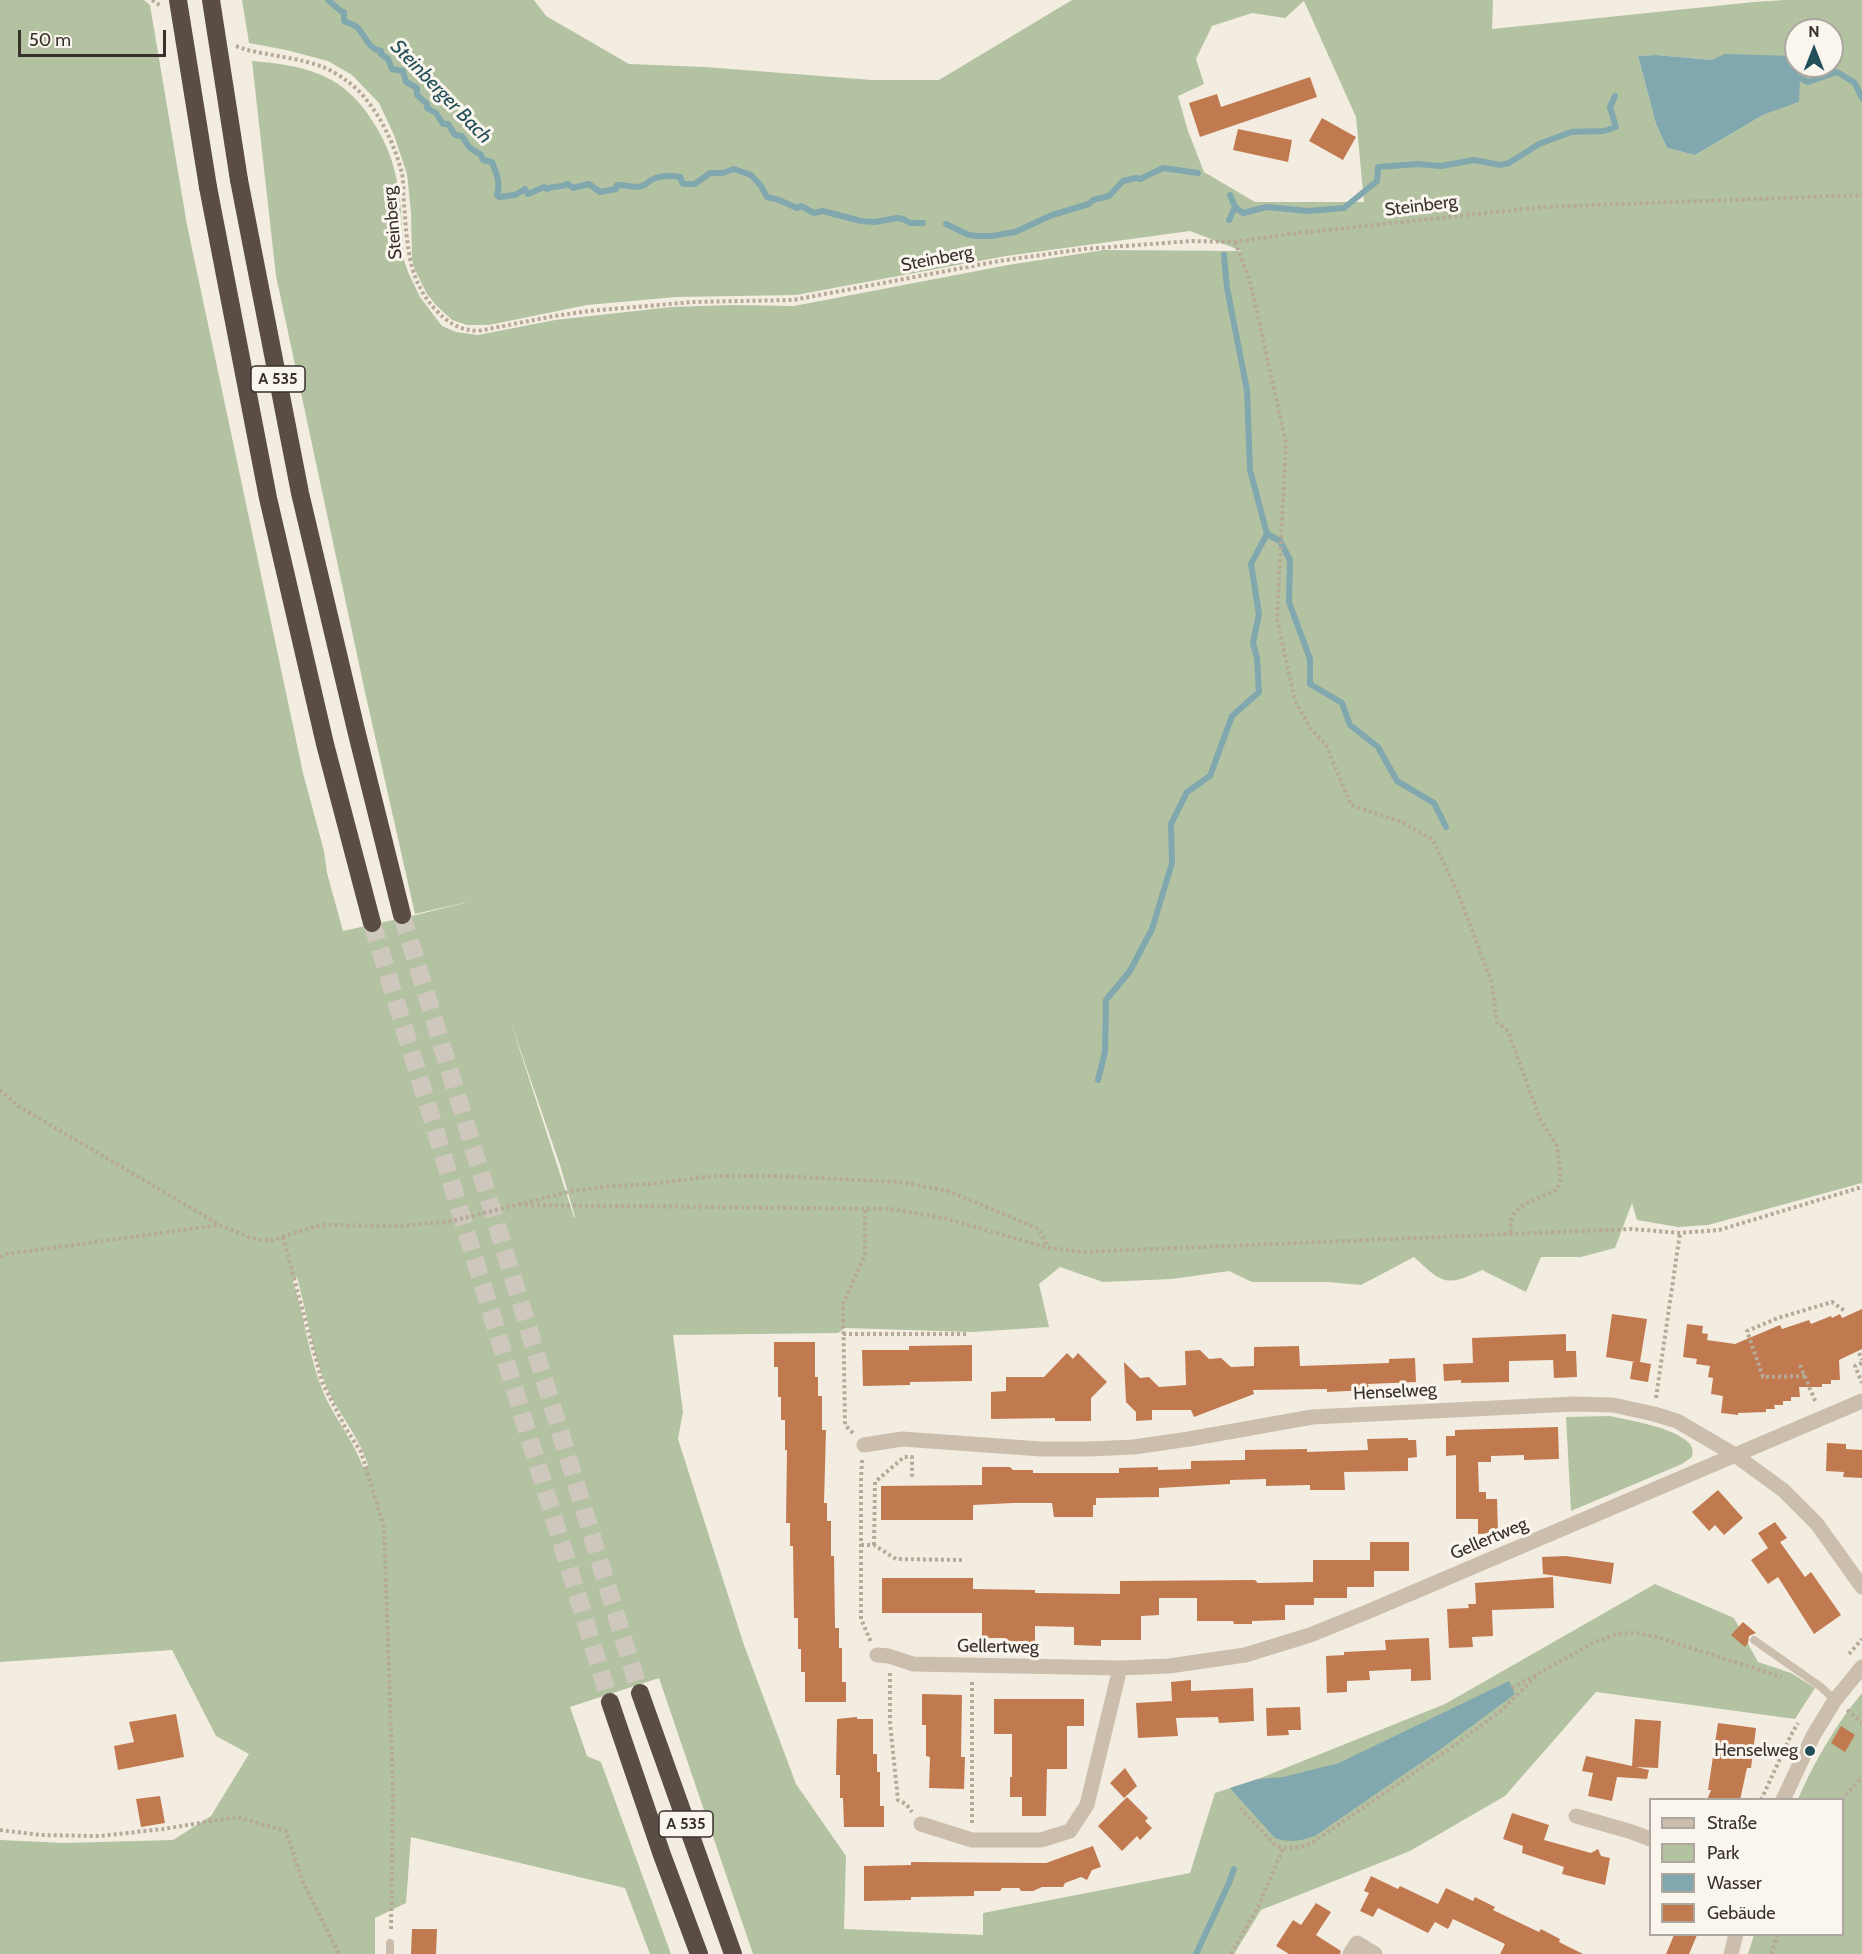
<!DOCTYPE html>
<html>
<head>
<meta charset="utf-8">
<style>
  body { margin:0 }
  #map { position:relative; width:1862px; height:1954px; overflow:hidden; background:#f3ede1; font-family:Cabin,sans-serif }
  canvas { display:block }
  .legend { position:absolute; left:1649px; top:1798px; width:195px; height:138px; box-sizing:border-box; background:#faf6ee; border:2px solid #ada7a0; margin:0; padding:8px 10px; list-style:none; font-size:18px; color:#39312b }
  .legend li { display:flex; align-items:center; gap:12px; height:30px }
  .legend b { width:30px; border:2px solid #ada7a0 }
  .north { position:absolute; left:1784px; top:18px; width:60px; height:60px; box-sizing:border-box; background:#faf6ee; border:2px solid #ada7a0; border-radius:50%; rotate:0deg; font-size:16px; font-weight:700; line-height:24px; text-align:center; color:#39312b }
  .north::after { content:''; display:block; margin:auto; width:21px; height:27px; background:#224f5a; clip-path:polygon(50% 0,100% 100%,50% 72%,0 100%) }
  .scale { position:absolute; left:18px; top:30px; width:148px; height:27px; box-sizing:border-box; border:3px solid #39312b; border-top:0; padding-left:8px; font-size:18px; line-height:21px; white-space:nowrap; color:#39312b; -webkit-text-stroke:4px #faf6ee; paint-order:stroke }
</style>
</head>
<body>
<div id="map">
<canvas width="1862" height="1954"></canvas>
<ul class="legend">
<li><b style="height:8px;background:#cbbead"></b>Straße</li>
<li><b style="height:16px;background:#b3c2a1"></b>Park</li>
<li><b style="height:16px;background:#81a7af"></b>Wasser</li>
<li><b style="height:16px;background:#c17a50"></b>Gebäude</li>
</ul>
<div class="north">N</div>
<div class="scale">50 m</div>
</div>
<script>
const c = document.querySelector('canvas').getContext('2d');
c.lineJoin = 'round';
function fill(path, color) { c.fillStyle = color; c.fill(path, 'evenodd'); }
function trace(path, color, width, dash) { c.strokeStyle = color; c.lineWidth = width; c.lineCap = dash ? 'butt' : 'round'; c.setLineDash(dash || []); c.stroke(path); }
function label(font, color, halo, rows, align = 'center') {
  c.font = font + ' Cabin,sans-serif'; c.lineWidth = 6; c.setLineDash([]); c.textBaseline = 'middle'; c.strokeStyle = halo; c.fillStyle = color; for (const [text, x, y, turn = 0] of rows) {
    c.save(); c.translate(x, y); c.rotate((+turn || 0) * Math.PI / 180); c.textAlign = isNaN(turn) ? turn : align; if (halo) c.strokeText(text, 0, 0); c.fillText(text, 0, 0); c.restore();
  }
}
fill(new Path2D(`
  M 0,0 L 144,0 L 150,5 L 187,225 L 303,773 L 324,851 L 327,873 L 343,931 L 416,915 L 472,901 L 415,914 L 365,692 L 276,276 L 252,61 C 311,66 348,76 378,130 C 386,144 393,161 396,177 C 402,204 402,233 404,260 L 408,272 L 420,297 L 442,326 L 456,332 L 478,335 L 555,320 L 671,307 L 732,305 L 794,306 L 1008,265 L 1104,250 L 1242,251 L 1190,231 L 1006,256 L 796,295 L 676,297 L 587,305 L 489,325 L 467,325 L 452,320 L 436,305 L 427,294 L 415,270 L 412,259 L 411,213 L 407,174 L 394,135 L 379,103 L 352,75 L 328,61 L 286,50 L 249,43 L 242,0 L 534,0 L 546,16 L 629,64 L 705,67 L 872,80 L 939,80 L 1072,0 L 1493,0 L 1492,29 L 1754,2 L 1785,0 L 1862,0 L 1862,1183 L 1708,1225 L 1678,1227 L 1637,1220 L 1632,1203 L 1615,1248 L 1581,1257 L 1541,1257 L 1526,1292 L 1482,1270 C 1446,1287 1443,1284 1414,1257 L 1361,1285 L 1328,1282 L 1252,1282 L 1229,1271 L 1172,1279 L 1103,1282 L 1060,1267 L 1039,1284 L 1049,1327 L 972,1332 L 845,1328 L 838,1333 L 673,1335 L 683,1412 L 678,1439 L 744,1645 L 796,1784 L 846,1856 L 844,1929 L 983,1935 L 983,1913 L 1190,1873 L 1215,1793 L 1258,1779 L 1445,1704 L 1655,1584 L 1734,1618 L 1758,1662 L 1791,1673 L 1815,1688 L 1795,1719 L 1596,1692 L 1505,1796 L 1410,1851 L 1261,1910 L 1234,1954 L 753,1954 L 659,1678 L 570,1707 L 587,1756 L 601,1762 L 671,1954 L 650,1954 L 625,1888 L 411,1837 L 406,1903 L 375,1918 L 375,1954 L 0,1954 L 0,1840 L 64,1843 L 173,1840 L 211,1816 L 249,1754 L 216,1736 L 172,1650 L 0,1662 ZM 1304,1 L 1356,117 L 1364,202 L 1255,202 L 1204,172 L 1188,131 L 1178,96 L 1204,84 L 1196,59 L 1212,26 L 1252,13 L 1285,18 ZM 1796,30 L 1832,30 L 1832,66 L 1796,66 ZM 1656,55 L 1712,60 L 1799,102 L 1763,115 L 1695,155 L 1667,148 L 1656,124 L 1638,56 ZM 510,1020 L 560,1165 L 575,1217 L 574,1217 ZM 297,1277 C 307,1313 312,1352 326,1386 C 338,1413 360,1438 368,1465 L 363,1467 C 354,1441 335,1419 324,1394 C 308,1356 305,1316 292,1278 Z
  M 1610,1416 C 1632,1421 1673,1427 1689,1443 C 1693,1447 1693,1452 1692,1457 L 1682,1464 L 1571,1511 L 1566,1417 Z
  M 1862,1693 L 1862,1954 L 1748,1954 L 1754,1935 L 1842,1934 L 1842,1800 L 1798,1799 C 1814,1762 1836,1724 1862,1693 Z`), '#b3c2a1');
fill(new Path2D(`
  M 1725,54 L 1792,56 L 1800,78 L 1799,102 L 1763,115 L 1695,155 L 1667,148 L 1656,124 L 1638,56 L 1656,55 L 1712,60 Z
  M 1509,1681 L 1515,1694 L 1438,1751 L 1315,1836 C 1301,1841 1290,1843 1275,1838 L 1230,1788 L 1258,1779 L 1283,1777 L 1339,1763 Z`), '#81a7af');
trace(new Path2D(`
  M 328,0 L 341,11 L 344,12 L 344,21 C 348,23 353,24 357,27 C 365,35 369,50 381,51 L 381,54 L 388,59 L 392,69 L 403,71 L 406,82 L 417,88 L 417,95 L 427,104 L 427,108 L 436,113 L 443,124 L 448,124 L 455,135 L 462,136 L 469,147 L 481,155 L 483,160 L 492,162 C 496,172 501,184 497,195 L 499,197 L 515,195 L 525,189 L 528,194 L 544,187 L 547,189 C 554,185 562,188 568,184 L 573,188 L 589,184 L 600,192 L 616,189 L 617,185 C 625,184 635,189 642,186 C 646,185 648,182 651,180 C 658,176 672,175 680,177 L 683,184 L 695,184 L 710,173 L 723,173 L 734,169 L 751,175 L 761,186 L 767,197 L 779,200 L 797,208 L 801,206 L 814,213 L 823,211 L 861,221 L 875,222 L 897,218 L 903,219 L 910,223 L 923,223
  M 1793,79 L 1800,78 L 1808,82 L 1837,72 L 1855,83 L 1862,98
  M 1230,195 L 1235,207 L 1243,213 L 1267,207 L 1308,211 L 1344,208 L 1377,181 L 1378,167 L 1418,164 L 1441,166 L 1474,160 L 1500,165 L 1509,163 L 1539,144 L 1571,132 L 1604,131 L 1616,127 L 1610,107 L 1615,96
  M 1229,220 L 1235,207
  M 946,224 L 969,235 L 977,236 L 992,236 L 1015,232 L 1052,215 L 1089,204 L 1093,200 L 1109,196 L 1123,181 L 1136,178 L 1140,179 L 1163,168 L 1198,173
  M 1267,534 L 1280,541 L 1290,560 L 1289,602 L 1310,659 L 1310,684 L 1342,703 L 1350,725 L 1378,747 L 1397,781 L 1434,803 L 1446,827
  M 1098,1080 L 1105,1052 L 1106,1000 L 1130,971 L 1152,929 L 1172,863 L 1171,824 L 1187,792 L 1210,776 L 1232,716 L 1259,692 L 1257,658 L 1253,643 L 1259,614 L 1251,564 L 1267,534 L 1250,470 L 1247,390 L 1227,288 L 1224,255
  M 1196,1954 L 1229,1883 L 1234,1869`), '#81a7af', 6);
fill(new Path2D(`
  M 1310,77 L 1317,97 L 1200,137 L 1189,103 L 1217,94 L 1221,107 Z
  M 1322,118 L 1356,137 L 1343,160 L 1309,141 Z
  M 1238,129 L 1292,140 L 1288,162 L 1233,150 Z
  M 1862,1309 L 1862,1349 L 1839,1360 L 1840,1380 L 1831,1380 L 1831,1384 L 1822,1384 L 1822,1387 L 1799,1387 L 1800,1397 L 1791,1397 L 1791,1401 L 1783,1401 L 1783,1405 L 1774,1405 L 1775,1409 L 1766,1409 L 1766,1412 L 1738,1413 L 1738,1415 L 1721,1413 L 1723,1396 L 1711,1394 L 1713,1378 L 1708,1377 L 1710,1366 L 1696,1364 L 1697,1359 L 1683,1357 L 1687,1324 L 1703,1326 L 1702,1333 L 1708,1334 L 1707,1340 L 1735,1344 L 1780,1325 L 1782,1329 L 1809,1320 L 1811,1324 L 1831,1316 L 1832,1318 L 1840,1314 L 1842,1318 Z
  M 1612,1314 L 1647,1319 L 1640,1362 L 1651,1364 L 1648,1382 L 1630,1379 L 1633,1361 L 1635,1362 L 1606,1357 Z
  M 1566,1334 L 1566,1351 L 1576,1351 L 1577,1377 L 1554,1378 L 1553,1360 L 1509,1361 L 1509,1382 L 1461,1383 L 1461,1380 L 1444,1381 L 1443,1364 L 1473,1363 L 1472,1338 Z
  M 774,1342 L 815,1342 L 815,1377 L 818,1377 L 818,1396 L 822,1396 L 822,1430 L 826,1430 L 824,1503 L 827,1503 L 827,1521 L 831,1521 L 831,1556 L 834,1556 L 835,1628 L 839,1628 L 839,1648 L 842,1648 L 842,1682 L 846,1682 L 846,1702 L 805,1702 L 805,1672 L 801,1672 L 801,1649 L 798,1649 L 798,1618 L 794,1618 L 793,1546 L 790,1546 L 790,1523 L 786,1523 L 787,1450 L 785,1450 L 785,1420 L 781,1420 L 781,1397 L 778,1397 L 778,1367 L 774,1367 Z
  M 972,1345 L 972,1381 L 910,1382 L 910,1385 L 863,1386 L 862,1350 L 909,1350 L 909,1346 Z
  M 1299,1346 L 1300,1366 L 1389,1363 L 1389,1359 L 1415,1358 L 1416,1382 L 1368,1384 L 1369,1390 L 1327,1392 L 1327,1389 L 1253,1390 L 1254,1394 L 1194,1417 L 1191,1410 L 1152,1410 L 1152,1420 L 1136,1421 L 1136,1412 L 1126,1402 L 1124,1362 L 1140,1378 L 1149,1377 L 1159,1387 L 1186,1385 L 1185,1351 L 1200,1350 L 1209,1359 L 1221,1358 L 1231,1367 L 1254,1366 L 1254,1347 Z
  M 1067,1353 L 1073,1359 L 1078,1353 L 1107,1382 L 1091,1398 L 1091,1421 L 1055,1421 L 1055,1418 L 991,1419 L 991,1392 L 1006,1391 L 1006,1377 L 1044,1377 Z
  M 1558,1427 L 1559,1459 L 1524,1460 L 1524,1455 L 1491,1456 L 1491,1462 L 1478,1462 L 1479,1492 L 1486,1492 L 1486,1499 L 1497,1499 L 1498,1533 L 1478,1534 L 1478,1519 L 1456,1519 L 1456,1455 L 1446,1456 L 1446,1436 L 1455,1436 L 1455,1430 Z
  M 1408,1438 L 1408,1440 L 1416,1440 L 1417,1457 L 1408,1458 L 1408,1471 L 1344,1472 L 1345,1490 L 1310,1490 L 1310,1485 L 1266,1486 L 1266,1479 L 1230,1480 L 1230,1484 L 1159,1488 L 1159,1497 L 1096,1498 L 1096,1505 L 1093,1505 L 1093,1517 L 1054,1517 L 1052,1503 L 1013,1503 L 973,1505 L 973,1520 L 881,1520 L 881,1486 L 982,1485 L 982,1467 L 1010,1467 L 1013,1470 L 1033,1470 L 1033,1473 L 1119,1473 L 1119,1468 L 1158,1467 L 1158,1470 L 1191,1469 L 1191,1461 L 1245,1460 L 1245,1450 L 1307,1449 L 1307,1452 L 1368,1450 L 1367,1439 Z
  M 1827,1443 L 1846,1444 L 1846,1449 L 1862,1450 L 1862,1478 L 1843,1477 L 1844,1472 L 1826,1471 Z
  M 1718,1490 L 1743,1518 L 1724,1535 L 1715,1525 L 1709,1531 L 1692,1512 Z
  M 1775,1522 L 1787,1538 L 1780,1542 L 1805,1577 L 1811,1572 L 1841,1615 L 1814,1634 L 1778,1577 L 1768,1584 L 1751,1560 L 1768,1548 L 1758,1533 Z
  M 1370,1542 L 1409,1542 L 1409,1571 L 1374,1571 L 1374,1587 L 1347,1587 L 1347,1598 L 1314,1598 L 1314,1605 L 1285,1605 L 1285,1620 L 1252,1621 L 1252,1624 L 1234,1624 L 1233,1621 L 1197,1621 L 1197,1598 L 1159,1598 L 1159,1615 L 1141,1616 L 1141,1640 L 1101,1640 L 1101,1646 L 1074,1645 L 1074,1627 L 1035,1626 L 1035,1644 L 1004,1644 L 1004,1638 L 982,1638 L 982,1613 L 882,1613 L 882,1578 L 973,1578 L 973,1589 L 1035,1590 L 1035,1593 L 1120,1594 L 1120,1581 L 1255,1580 L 1258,1583 L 1313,1582 L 1313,1560 L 1370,1560 Z
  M 1566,1556 L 1614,1563 L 1611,1584 L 1543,1574 L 1542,1557 Z
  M 1553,1577 L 1554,1608 L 1492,1610 L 1493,1636 L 1472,1637 L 1473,1647 L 1449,1648 L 1447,1609 L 1469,1608 L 1468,1604 L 1476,1604 L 1475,1583 Z
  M 1743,1622 L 1756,1633 L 1749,1636 L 1748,1643 L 1745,1647 L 1731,1635 Z
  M 1429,1638 L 1431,1680 L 1411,1681 L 1411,1669 L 1369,1671 L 1370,1680 L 1347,1681 L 1347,1692 L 1327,1693 L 1326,1656 L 1344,1655 L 1344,1652 L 1386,1650 L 1385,1640 Z
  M 1191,1680 L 1191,1691 L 1253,1688 L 1254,1721 L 1219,1723 L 1218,1717 L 1176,1718 L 1178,1736 L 1138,1738 L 1136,1703 L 1172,1701 L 1171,1682 Z
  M 922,1694 L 962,1695 L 961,1757 L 965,1757 L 964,1789 L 929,1788 L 930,1757 L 926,1756 L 926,1725 L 922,1725 Z
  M 994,1699 L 1084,1699 L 1084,1726 L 1067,1726 L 1067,1769 L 1047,1769 L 1046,1816 L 1022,1816 L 1022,1797 L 1010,1797 L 1010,1777 L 1012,1777 L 1012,1734 L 994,1734 Z
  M 1300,1707 L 1301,1730 L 1288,1730 L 1289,1735 L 1267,1736 L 1266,1708 Z
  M 176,1714 L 184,1757 L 118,1770 L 114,1746 L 134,1742 L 129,1722 Z
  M 857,1717 L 857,1719 L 873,1719 L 873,1754 L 877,1754 L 877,1772 L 880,1772 L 880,1806 L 884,1806 L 884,1827 L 844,1827 L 843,1798 L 840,1798 L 840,1775 L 836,1775 L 837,1719 Z
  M 1635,1719 L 1661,1721 L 1658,1768 L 1636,1767 L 1649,1770 L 1647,1779 L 1617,1777 L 1612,1801 L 1588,1796 L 1593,1773 L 1582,1771 L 1586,1756 L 1632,1766 Z
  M 1718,1723 L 1756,1728 L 1751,1768 L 1747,1768 L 1740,1800 L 1707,1800 L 1711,1790 L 1708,1790 Z
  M 1841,1726 L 1855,1735 L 1845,1752 L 1831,1743 Z
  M 1125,1768 L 1137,1786 L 1124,1798 L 1110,1783 Z
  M 160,1796 L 165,1823 L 141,1827 L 136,1799 Z
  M 1127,1797 L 1148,1818 L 1145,1821 L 1152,1828 L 1140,1840 L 1137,1836 L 1122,1851 L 1098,1826 Z
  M 1512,1813 L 1549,1825 L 1544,1840 L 1591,1853 L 1598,1849 L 1601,1856 L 1610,1858 L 1605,1885 L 1562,1874 L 1564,1867 L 1522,1853 L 1523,1846 L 1503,1839 Z
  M 1093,1846 L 1101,1867 L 1092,1870 L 1087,1880 L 1081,1877 L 1065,1883 L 1063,1887 L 1042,1887 L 1033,1891 L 1021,1891 L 1019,1888 L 1002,1888 L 1000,1891 L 974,1891 L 974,1896 L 911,1897 L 911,1900 L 864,1901 L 864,1866 L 911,1865 L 911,1862 L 1046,1863 Z
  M 1371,1876 L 1398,1889 L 1400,1886 L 1438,1904 L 1446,1888 L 1473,1901 L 1475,1897 L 1495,1907 L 1493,1910 L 1539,1932 L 1541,1929 L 1560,1939 L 1559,1942 L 1583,1954 L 1500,1954 L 1505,1944 L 1453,1919 L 1448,1929 L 1435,1922 L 1428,1933 L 1378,1908 L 1373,1917 L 1360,1911 L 1369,1893 L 1364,1891 Z
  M 1316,1903 L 1331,1912 L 1316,1935 L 1341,1951 L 1340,1954 L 1289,1954 L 1276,1946 L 1293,1920 L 1301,1925 Z
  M 412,1929 L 437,1929 L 436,1954 L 411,1954 Z
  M 1674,1935 L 1697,1935 L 1689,1954 L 1666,1954 Z`), '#c17a50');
trace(new Path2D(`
  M 402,915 L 640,1693
  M 372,923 L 610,1702`), '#cec7bd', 18, [18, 9]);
trace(new Path2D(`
  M 152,0 L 161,6
  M 236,46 L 247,50 C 269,55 303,59 323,67 C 331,70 340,76 347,81 C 374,100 395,143 402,174 C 404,183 403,193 404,202 C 407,241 407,279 435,309 C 448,323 459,330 478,331 L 554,316 L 589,311 L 693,302 L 793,300 L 999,261 L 1084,249 L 1192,241 L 1235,242 L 1289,234 L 1543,207 L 1862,195
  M 1235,242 L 1250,281 L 1286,443 L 1277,619 L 1295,701 L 1311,729 L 1326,745 L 1351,805 L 1404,823 L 1433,840 L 1458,893 L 1492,983 L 1497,1022 L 1508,1031 L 1540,1119 L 1557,1146 L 1561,1178 L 1558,1189 C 1546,1196 1519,1203 1513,1215 C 1510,1220 1511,1229 1510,1234
  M 0,1090 L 18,1106 L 220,1225 L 251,1238 L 262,1240 L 273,1240 L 310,1228 L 324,1225 L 403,1226 L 452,1221 L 572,1191 L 602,1187 L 650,1184 L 712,1176 L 776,1176 L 899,1182 L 948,1191 L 1039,1229 L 1048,1247
  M 519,1205 L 891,1209 L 944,1218 L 1048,1248 L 1083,1252 L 1631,1229 L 1680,1233 L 1719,1230 L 1862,1187
  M 283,1237 L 322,1382 L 345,1427 L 361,1452 L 384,1527 L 393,1789 L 391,1931
  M 0,1257 L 7,1254 L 220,1225
  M 843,1334 L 967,1334
  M 1859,1353 L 1862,1360
  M 1862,1363 L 1855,1366 L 1862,1383
  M 1800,1365 L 1816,1403
  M 1805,1376 L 1763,1377 L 1747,1331 L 1778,1318 L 1832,1302 L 1845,1311
  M 1656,1398 L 1680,1233
  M 853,1433 L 845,1425 L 843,1304 L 865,1255 L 865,1208
  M 862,1460 L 861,1480 L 861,1619 L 871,1642
  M 861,1545 L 874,1545 L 896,1559 L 963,1560
  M 874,1545 L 875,1482 L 904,1457 L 912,1457 L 912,1478
  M 1849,1654 L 1862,1639
  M 890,1673 L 890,1723 L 898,1800 L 906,1804 L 912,1812
  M 972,1682 L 972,1824
  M 1512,1688 L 1595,1642 L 1617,1634 L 1636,1633 L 1657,1637 L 1781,1677
  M 1847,1710 L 1862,1723
  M 1761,1800 L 1791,1735 L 1798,1723
  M 1842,1800 L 1862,1777
  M 1240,1808 L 1276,1846 C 1288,1850 1299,1848 1310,1844 L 1459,1742 L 1503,1709 L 1536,1676
  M 0,1830 L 40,1835 L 100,1836 L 163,1829 L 237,1817 L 286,1831 L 302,1880 L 339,1954
  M 1231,1954 L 1260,1903 L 1283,1848
  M 1771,1954 L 1778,1934`), '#b7a997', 4, [3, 3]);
trace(new Path2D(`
  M 1754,1640 L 1821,1687 L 1835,1700
  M 390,1954 L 390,1943`), '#cbbead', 8);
trace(new Path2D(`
  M 864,1445 L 902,1439 L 1041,1449 L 1089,1449 L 1134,1447 L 1189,1439 L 1312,1417 L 1574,1404 L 1613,1405 L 1654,1414 L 1677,1421 L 1735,1455 L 1783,1490 L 1817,1524 L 1862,1587
  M 877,1655 L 889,1656 L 913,1664 L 1120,1668 L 1169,1666 L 1245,1655 L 1310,1635 L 1367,1612 L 1862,1401
  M 1576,1816 L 1632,1832 L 1650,1839
  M 921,1824 L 972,1840 L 1041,1840 L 1070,1831 L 1087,1805 L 1120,1668
  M 1350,1954 L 1357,1943 L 1375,1954`), '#cbbead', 15);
trace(new Path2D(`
  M 1783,1800 L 1813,1736 L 1835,1700 L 1862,1667
  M 1731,1954 L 1736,1934`), '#cbbead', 15);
trace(new Path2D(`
  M 239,180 L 300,493 L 357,734 L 402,915
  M 208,187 L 268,498 L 325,744 L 372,923
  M 640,1693 L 733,1954
  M 610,1702 L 662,1855 L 699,1954`), '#5a4d43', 18);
trace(new Path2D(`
  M 178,0 L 208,187
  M 211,0 L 239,180`), '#5a4d43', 18);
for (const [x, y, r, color] of [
  [1810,1751,6,"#224f5a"]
]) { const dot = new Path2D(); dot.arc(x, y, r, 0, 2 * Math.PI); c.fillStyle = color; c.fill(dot); trace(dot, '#faf6ee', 2); }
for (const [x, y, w] of [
  [278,379,54],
  [686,1824,54]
]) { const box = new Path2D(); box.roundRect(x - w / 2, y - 13, w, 26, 4.5); c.fillStyle = '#faf6ee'; c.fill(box); trace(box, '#39312b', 1.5); }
label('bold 16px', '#39312b', null, [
  ["A 535",278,379],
  ["A 535",686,1824]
]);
label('18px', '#39312b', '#faf6ee', [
  ["Steinberg",1421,206,-7],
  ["Steinberg",393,223,-95],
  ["Steinberg",937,259,-11],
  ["Henselweg",1395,1392,-3],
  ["Gellertweg",1489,1539,-23],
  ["Gellertweg",998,1647,1]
]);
label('18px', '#39312b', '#faf6ee', [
  ["Henselweg",1798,1751]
], 'right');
label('italic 20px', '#224f5a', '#faf6ee', [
  ["Steinberger Bach",441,92,46]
]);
</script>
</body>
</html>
